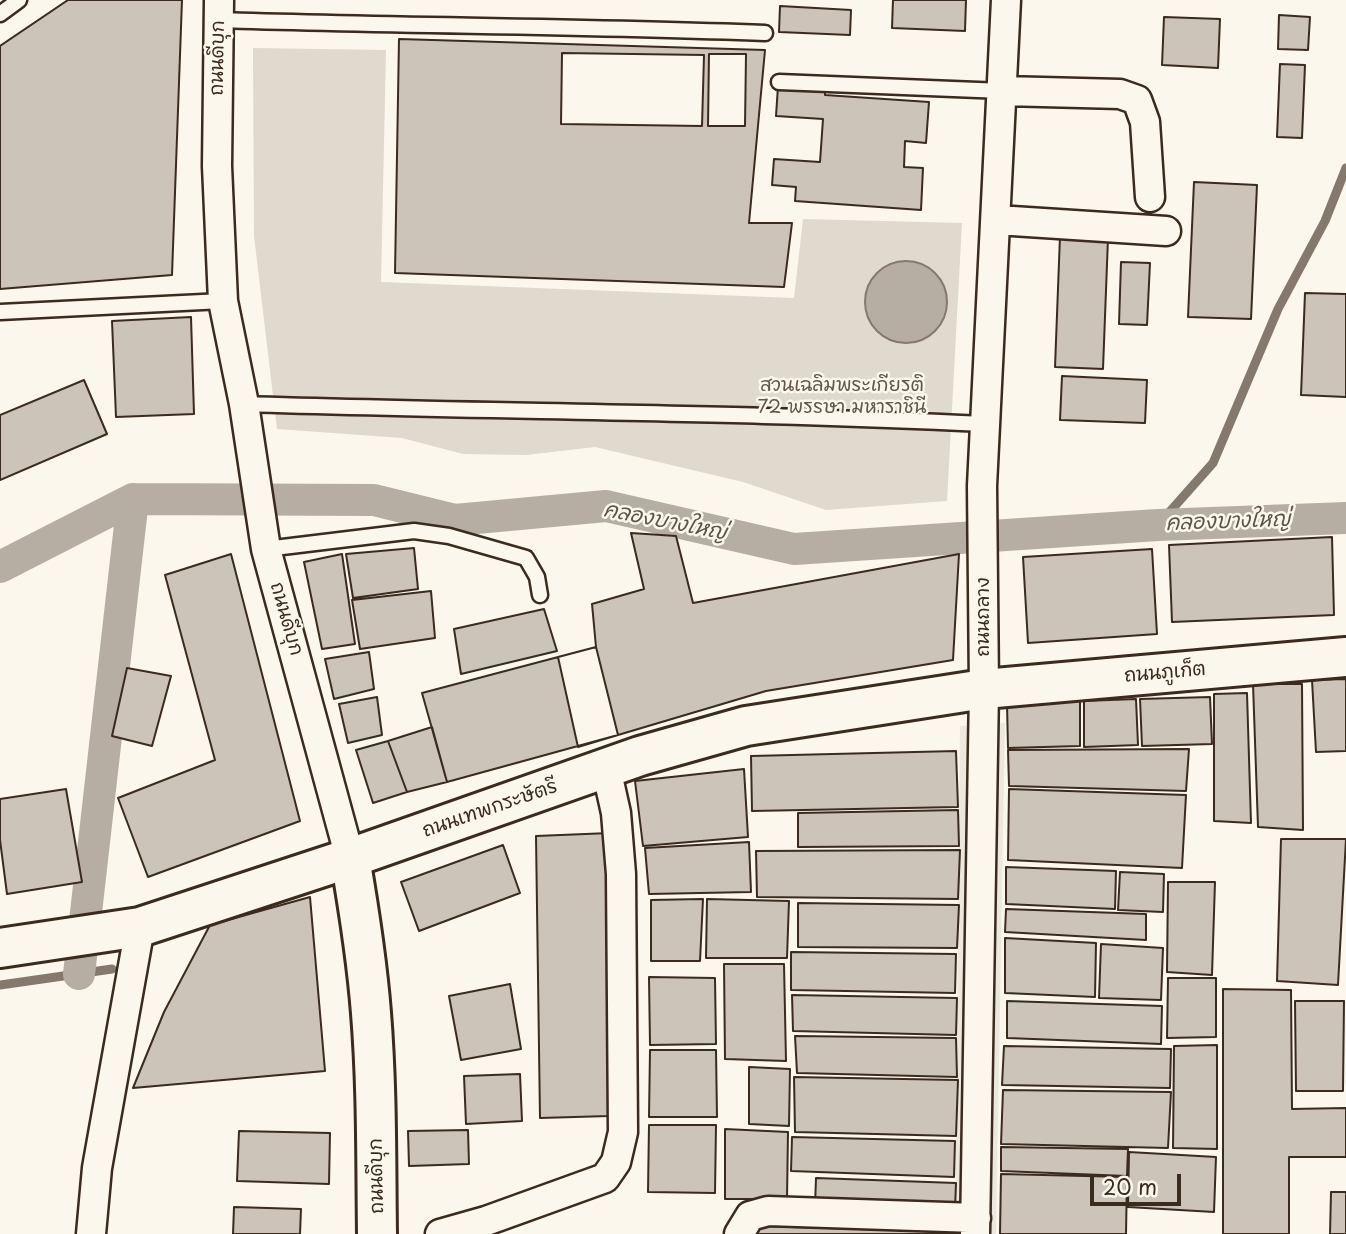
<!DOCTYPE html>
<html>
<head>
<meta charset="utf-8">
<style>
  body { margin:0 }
  #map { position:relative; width:1346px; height:1234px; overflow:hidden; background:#fbf7ec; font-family:"Playpen Sans",sans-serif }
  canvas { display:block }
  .scale { position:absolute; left:1090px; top:1174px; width:91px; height:32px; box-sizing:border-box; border:4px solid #3b2a1e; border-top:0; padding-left:9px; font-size:21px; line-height:24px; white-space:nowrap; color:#3b2a1e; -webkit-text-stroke:5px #fbf7ec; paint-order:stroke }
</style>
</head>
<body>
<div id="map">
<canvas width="1346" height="1234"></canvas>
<div class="scale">20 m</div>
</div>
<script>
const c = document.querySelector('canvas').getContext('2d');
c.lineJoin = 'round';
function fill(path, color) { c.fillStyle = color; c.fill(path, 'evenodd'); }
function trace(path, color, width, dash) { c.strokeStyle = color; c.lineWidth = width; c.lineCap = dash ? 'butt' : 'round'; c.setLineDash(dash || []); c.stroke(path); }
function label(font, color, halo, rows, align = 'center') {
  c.font = font + ' "Playpen Sans","Playpen Sans Thai",sans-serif'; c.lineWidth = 5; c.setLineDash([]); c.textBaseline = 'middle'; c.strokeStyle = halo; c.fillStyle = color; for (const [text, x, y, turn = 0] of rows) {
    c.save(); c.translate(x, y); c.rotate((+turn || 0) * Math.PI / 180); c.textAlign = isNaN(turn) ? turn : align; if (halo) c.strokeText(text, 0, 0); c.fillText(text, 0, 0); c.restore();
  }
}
fill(new Path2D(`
  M 1005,723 L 996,1234 L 955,1234 L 960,726 Z`), '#ede8dd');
fill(new Path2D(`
  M 253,48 L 386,50 L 381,282 L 794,298 L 803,219 L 962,223 L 947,501 L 826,510 L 743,482 L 595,447 L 526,455 L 463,454 L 402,438 L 277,429 L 254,236 Z`), '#dfd9ce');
const water = new Path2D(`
  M865 302a41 41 0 1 1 82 0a41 41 0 1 1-82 0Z`);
fill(water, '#b6aea2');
trace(water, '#85796d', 2);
trace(new Path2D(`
  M 1158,525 L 1213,463 L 1278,309 L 1325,221 L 1346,168
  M 0,985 L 112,969`), '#85796d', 9);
trace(new Path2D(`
  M 0,567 L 133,499 L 374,500 L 455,520 L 606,506 L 794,549 L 1158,525 L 1346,518
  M 79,974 L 133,499`), '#b6aea2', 32);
const building = new Path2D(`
  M 68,0 L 182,0 L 172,275 L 0,289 L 0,46 Z
  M 893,0 L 966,0 L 965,31 L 892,28 Z
  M 780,6 L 851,10 L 850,35 L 779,32 Z
  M 1279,15 L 1310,17 L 1308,50 L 1278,49 Z
  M 1164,17 L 1220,19 L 1218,68 L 1162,65 Z
  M 399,39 L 765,50 L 749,223 L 792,223 L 784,287 L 395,273 Z
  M 562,53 L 704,55 L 702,126 L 561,124 Z
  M 709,54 L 746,54 L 745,126 L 708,126 Z
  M 1280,64 L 1305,65 L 1302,138 L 1277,137 Z
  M 778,86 L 825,89 L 825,95 L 929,102 L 926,143 L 905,141 L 904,167 L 923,168 L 921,210 L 795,201 L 796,187 L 772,185 L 774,159 L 820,162 L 823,119 L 776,116 Z
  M 1194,182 L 1257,185 L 1251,319 L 1188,317 Z
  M 1060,236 L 1108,238 L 1103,369 L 1055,367 Z
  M 1121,262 L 1150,263 L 1147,325 L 1119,324 Z
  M 1305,293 L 1346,294 L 1346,397 L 1301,395 Z
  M 191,317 L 194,414 L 116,417 L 112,321 Z
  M 1062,376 L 1147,380 L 1145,423 L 1060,420 Z
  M 84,380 L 107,434 L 0,480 L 0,415 Z
  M 631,533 L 676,536 L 693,603 L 959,554 L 953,660 L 766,691 L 618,735 L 596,647 L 592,604 L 644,589 Z
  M 1332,537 L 1334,615 L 1172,622 L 1169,545 Z
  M 414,548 L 418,589 L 353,598 L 346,554 Z
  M 1152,549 L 1157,634 L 1028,643 L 1023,557 Z
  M 231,554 L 300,821 L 148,877 L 118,798 L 215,760 L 165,575 Z
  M 342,554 L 355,644 L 322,649 L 304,562 Z
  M 431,591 L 435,638 L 360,649 L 352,600 Z
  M 544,609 L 557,651 L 461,674 L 454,629 Z
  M 596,647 L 618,735 L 447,782 L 422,693 Z
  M 596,647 L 618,735 L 578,747 L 558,657 Z
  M 369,652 L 374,689 L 334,699 L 325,659 Z
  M 127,668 L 171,676 L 152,746 L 112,736 Z
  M 1346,679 L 1346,751 L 1316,752 L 1312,680 Z
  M 1253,684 L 1302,684 L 1303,830 L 1258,827 Z
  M 1247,693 L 1251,823 L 1214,821 L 1214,694 Z
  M 377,697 L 382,735 L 348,743 L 339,704 Z
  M 1210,697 L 1212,744 L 1142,746 L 1140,699 Z
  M 1136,699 L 1138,745 L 1084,747 L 1084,701 Z
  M 1080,701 L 1080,746 L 1008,748 L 1007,704 Z
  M 432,727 L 447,782 L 407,792 L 388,741 Z
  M 388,741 L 407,792 L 373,803 L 356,750 Z
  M 1189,749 L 1186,791 L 1009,786 L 1008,750 Z
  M 956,751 L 958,807 L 752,811 L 751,756 Z
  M 744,769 L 748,837 L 643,846 L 635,781 Z
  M 66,789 L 82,882 L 7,894 L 0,840 L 0,799 Z
  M 1009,789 L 1186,795 L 1182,868 L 1008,860 Z
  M 958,810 L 959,846 L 798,847 L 798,813 Z
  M 610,833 L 609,1116 L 540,1118 L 536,836 Z
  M 1281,839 L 1346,839 L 1338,985 L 1277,981 Z
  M 749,842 L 751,892 L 649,894 L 645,848 Z
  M 503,845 L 520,893 L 419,931 L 401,882 Z
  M 960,850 L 958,899 L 757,897 L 756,851 Z
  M 1006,867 L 1116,871 L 1115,909 L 1006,904 Z
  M 1120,872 L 1164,874 L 1163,912 L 1118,910 Z
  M 1168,882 L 1215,882 L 1212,975 L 1167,972 Z
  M 310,897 L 325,1071 L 133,1088 L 164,1012 L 210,925 Z
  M 703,899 L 700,961 L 651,961 L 651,900 Z
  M 707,899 L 789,901 L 787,958 L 706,958 Z
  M 798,903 L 959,905 L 957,948 L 798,947 Z
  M 1006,909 L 1146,914 L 1146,940 L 1005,932 Z
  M 1005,938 L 1096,943 L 1095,997 L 1005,993 Z
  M 1101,944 L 1163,948 L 1161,1000 L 1099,998 Z
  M 791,952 L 956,954 L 955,993 L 791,990 Z
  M 724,964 L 784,964 L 786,1061 L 725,1059 Z
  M 649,977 L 715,978 L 716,1044 L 650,1045 Z
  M 1168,978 L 1216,978 L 1216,1037 L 1167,1038 Z
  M 510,984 L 521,1049 L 461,1060 L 449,996 Z
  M 1223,989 L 1291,990 L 1292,1109 L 1346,1108 L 1346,1157 L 1289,1157 L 1289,1234 L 1223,1234 Z
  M 792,995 L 957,998 L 956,1035 L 793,1031 Z
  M 1007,1001 L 1162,1006 L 1161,1044 L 1007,1038 Z
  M 1295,1001 L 1344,1001 L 1343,1091 L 1296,1091 Z
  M 795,1036 L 956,1038 L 957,1077 L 797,1073 Z
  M 1217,1045 L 1217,1149 L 1173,1148 L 1174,1046 Z
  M 1004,1046 L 1171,1049 L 1170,1088 L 1002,1085 Z
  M 650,1050 L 716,1050 L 717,1117 L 649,1117 Z
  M 749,1067 L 790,1069 L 789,1126 L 749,1124 Z
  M 520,1074 L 522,1121 L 466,1124 L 464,1076 Z
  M 794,1077 L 958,1080 L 956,1136 L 795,1132 Z
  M 1003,1090 L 1171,1092 L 1168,1148 L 1001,1144 Z
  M 649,1125 L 716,1125 L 715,1193 L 648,1192 Z
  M 725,1129 L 788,1132 L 787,1199 L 725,1199 Z
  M 468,1130 L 469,1164 L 409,1166 L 408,1131 Z
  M 239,1131 L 330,1133 L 329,1184 L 237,1181 Z
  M 792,1137 L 955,1141 L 954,1177 L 791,1171 Z
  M 1001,1147 L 1128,1149 L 1127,1176 L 1001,1171 Z
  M 1129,1152 L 1216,1157 L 1214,1212 L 1128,1207 Z
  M 1001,1174 L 1127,1177 L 1126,1234 L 1000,1234 Z
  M 816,1178 L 956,1183 L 955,1210 L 815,1206 Z
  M 1331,1192 L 1346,1192 L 1346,1234 L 1330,1234 Z
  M 234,1207 L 301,1209 L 300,1234 L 233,1234 Z
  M 757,1226 L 963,1232 L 963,1234 L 756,1234 Z`);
fill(building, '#ccc4b9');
trace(building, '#3b2a1e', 2);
const lane = new Path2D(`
  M 0,14 L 19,0
  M 218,20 C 401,26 583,26 765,33
  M 779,82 L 1003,91
  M 0,312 L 223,301
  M 244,404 C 491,412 739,412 986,424
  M 266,549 L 414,531 L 449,536 L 526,558 L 537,577 L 540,595`);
const street = new Path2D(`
  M 219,0 L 217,166 L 223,301 L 244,404 L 266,549 L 350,858
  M 1003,91 L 1120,94 L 1137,100 L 1145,122 L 1150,197
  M 997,220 L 1166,231
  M 91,1234 L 97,1168 L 140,927
  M 440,1234 L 486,1221 L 605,1178 L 616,1162 L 623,1132 L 621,874 L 616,813 L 606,768
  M 739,1234 L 750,1216 L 768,1211 L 976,1218
  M 975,1234 L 984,689 L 982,486 L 1006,0`);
const secondary = new Path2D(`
  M 350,858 C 359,910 367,961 371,1013 C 377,1087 376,1160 377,1234`);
const primary = new Path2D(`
  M 0,948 L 140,927 L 350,858 L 640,756 L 746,726 L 984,689 L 1346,657`);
trace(lane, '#3b2a1e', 19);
trace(street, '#3b2a1e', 33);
trace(secondary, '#3b2a1e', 44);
trace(primary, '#3b2a1e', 44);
trace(lane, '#fbf7ec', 14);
trace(street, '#fbf7ec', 28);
trace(secondary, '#fbf7ec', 38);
trace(primary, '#fbf7ec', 38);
label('19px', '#3b2a1e', '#fbf7ec', [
  ["ถนนดีบุก",218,58,-89],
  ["ถนนถลาง",984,617,-90],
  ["ถนนดีบุก",286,619,74],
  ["ถนนภูเก็ต",1165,673,-5],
  ["ถนนเทพกระษัตรี",490,809,-19],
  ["ถนนดีบุก",377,1176,-91]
]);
label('19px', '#64564a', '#fbf7ec', [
  ["สวนเฉลิมพระเกียรติ",842,386],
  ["72 พรรษา มหาราชินี",842,408]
]);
label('italic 21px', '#605246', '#fbf7ec', [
  ["คลองบางใหญ่",665,522,11],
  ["คลองบางใหญ่",1228,522,-2]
]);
</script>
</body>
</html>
